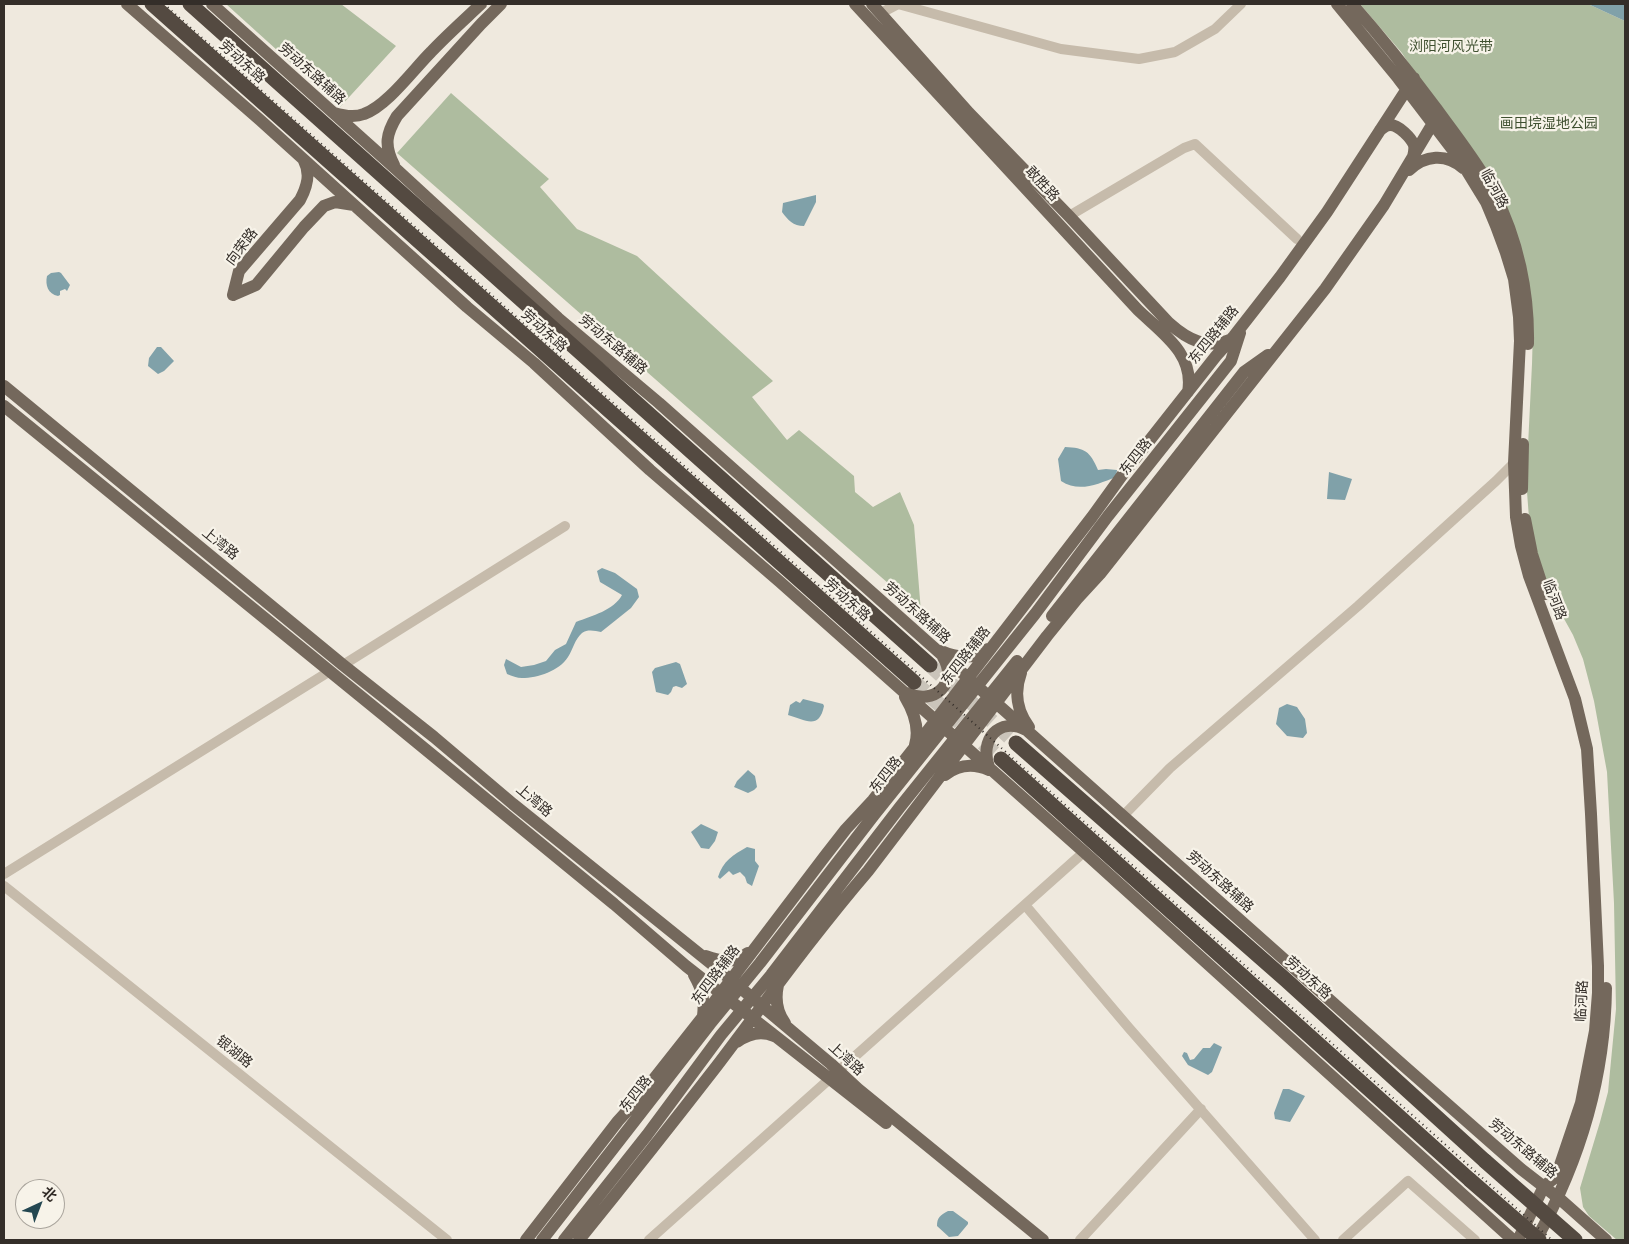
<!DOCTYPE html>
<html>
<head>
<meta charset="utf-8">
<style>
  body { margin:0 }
  #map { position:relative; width:1629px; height:1244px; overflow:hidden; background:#efe9de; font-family:"IBM Plex Sans","Noto Sans SC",sans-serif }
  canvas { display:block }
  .frame { position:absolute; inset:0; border:5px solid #342e29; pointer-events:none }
  .north { position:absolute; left:15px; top:1179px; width:50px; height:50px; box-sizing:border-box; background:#f7f3e9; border:1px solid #a9a49c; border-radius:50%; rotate:43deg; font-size:14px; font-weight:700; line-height:20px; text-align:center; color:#342e29 }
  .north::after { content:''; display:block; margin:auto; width:18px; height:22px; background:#244751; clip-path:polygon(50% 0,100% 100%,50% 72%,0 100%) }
</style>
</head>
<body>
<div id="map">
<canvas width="1629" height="1244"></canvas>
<div class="frame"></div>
<div class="north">北</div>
</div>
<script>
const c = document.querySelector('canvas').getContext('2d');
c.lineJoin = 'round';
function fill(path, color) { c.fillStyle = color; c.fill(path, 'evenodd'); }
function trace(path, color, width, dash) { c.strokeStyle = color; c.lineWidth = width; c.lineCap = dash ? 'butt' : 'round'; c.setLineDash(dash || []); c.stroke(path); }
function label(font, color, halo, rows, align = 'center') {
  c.font = font + ' "IBM Plex Sans","Noto Sans SC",sans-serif'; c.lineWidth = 4.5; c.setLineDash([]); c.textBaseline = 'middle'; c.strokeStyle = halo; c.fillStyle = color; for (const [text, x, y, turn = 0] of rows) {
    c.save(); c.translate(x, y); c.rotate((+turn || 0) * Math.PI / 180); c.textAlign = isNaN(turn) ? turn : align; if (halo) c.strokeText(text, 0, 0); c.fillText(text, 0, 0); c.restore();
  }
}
fill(new Path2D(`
  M 226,4 L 341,4 L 396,46 L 340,107 Z
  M 1360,4 L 1588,4 L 1625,21 L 1625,1240 L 1617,1240 L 1589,1216 L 1583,1207 L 1580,1188 L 1600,1122 L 1608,1092 L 1616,1009 L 1614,903 L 1607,772 L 1594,701 L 1583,659 L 1573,635 L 1547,588 L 1538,562 L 1529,518 L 1527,492 L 1527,467 L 1532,364 L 1533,327 L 1531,301 L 1414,72 L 1402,53 Z
  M 451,93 L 549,179 L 540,187 L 577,229 L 637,256 L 773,381 L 752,397 L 787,440 L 799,430 L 854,476 L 855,492 L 873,507 L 900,492 L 914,525 L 921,612 L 397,153 Z`), '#aebc9f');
fill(new Path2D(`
  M 1588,4 L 1625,4 L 1625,21 Z
  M 816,195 L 816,202 L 804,226 C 793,226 788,220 782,212 L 783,203 Z
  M 59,272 L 61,273 L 70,285 L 67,291 L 65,289 L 60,291 L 60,295 L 58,296 C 48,294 45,285 47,276 L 51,273 Z
  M 157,347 L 161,347 L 174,361 L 164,371 L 158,374 L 148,366 L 149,358 Z
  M 1065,447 C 1085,448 1090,451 1098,470 L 1106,469 L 1117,470 L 1116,477 C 1098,484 1079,493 1061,481 L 1058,459 Z
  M 1329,472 L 1352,479 L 1345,500 L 1327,499 Z
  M 602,568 L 615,573 L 637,589 L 639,597 L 631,608 L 601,632 C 595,631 588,629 582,633 C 575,639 573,649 568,657 C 559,671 538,678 522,678 C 517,678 512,676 507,674 L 504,665 L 506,659 L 521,667 L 534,665 L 546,661 L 555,650 L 566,644 L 576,622 C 592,616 614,610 622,595 L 600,582 L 597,571 Z
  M 676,662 L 680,664 L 687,684 L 682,688 L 676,686 L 673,687 L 671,692 L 668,695 L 656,692 L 652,672 L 655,668 Z
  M 803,699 L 823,704 L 824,706 C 819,731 804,719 788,715 L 790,705 L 796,701 L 800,703 Z
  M 1287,704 L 1297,707 L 1305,719 L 1307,733 L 1303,738 L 1287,736 L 1276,724 L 1279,708 Z
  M 748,770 L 755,776 L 757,787 L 754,790 L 748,793 L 734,787 L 737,781 Z
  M 701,824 L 718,832 L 715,841 L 709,849 L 701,848 L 691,832 Z
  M 747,847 L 755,849 L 755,861 L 759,866 L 752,886 L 747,883 L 745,877 L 740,872 L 733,875 L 729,871 L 720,879 L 718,877 C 723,861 733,855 747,847 Z
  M 1214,1043 L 1222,1047 L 1212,1072 L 1208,1075 L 1188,1065 L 1182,1056 L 1184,1052 L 1187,1053 L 1190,1060 L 1194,1059 L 1203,1048 L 1210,1048 Z
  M 1283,1089 L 1289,1089 L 1305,1096 L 1290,1122 L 1275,1119 L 1274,1113 Z
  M 948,1211 L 953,1211 L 968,1222 L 968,1224 L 958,1236 L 949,1237 L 937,1226 C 937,1218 940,1215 948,1211 Z`), '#80a1a9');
trace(new Path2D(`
  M 930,665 L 1016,743
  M 914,682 L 1001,759`), '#cac4ba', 15, [15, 8]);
trace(new Path2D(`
  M 881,13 L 898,4 L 1061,49 L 1139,59 L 1175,52 L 1215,29 L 1241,4
  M 1069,216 L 1184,148 L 1195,144 L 1297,239
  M 343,665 L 565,526
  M 1123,816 L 1170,768 L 1358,606 L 1496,481 L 1514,463
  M 4,874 L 330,671
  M 4,886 L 447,1240
  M 1025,905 L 1129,1028 L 1315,1240
  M 649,1240 L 1084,852
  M 1080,1240 L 1201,1109
  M 1343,1240 L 1408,1181 L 1475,1240`), '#c6bbab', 10);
trace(new Path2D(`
  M 127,4 L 260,120 L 467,307 L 534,363 L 650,470 L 780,582 L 1084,852 L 1513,1240
  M 212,4 L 396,169 L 558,318 L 659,403 L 1404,1066 L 1521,1169 L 1561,1200 L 1606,1240
  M 855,4 L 1138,310 C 1162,333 1195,354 1188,392
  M 872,4 L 969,113 L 1069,216 L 1169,323 C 1188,340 1207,350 1232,339
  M 1337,4 L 1398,78 L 1459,158 L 1486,202 L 1496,226 L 1506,253 L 1514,279 L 1519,317 L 1520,341 L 1514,463 L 1516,517 L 1521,546 L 1529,576 L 1575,699 L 1587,749 L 1591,814 L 1598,966 L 1598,993 L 1595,1031 L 1581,1103 L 1556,1177 L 1544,1186 L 1518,1240
  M 1352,4 C 1381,37 1409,72 1436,108 C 1456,136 1478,163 1494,193 C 1518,239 1529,293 1528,344
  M 334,113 C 344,116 354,118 364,114 C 387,106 413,70 431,52 C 447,35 464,20 481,4
  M 1380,130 C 1383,128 1386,125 1390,125 C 1399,125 1411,138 1414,145 C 1415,149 1414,153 1413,157
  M 394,165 C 384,145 386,134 397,116 L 481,24 L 501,4
  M 1409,170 C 1425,155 1446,153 1463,168
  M 233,295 L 239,271 L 300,200 C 307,187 311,174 304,161
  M 233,295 L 256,285 L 304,227 L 324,206 L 335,202 L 354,205
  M 4,386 L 343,665 L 434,737 L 513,804 L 718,969 L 831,1064 L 858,1089 L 1043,1240
  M 4,406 L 386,717 L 614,904 L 686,966 L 886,1123
  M 1522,489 L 1523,444
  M 1525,519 L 1532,554 L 1545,594
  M 1052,616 L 1244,372 L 1268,355
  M 941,651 C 957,658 974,659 988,649
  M 1021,673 C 1014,692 1017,711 1029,727
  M 907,693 C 934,706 959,683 943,657
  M 905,697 C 914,712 920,728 915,745
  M 989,767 C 979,740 999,716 1026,730
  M 945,775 C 959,764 973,763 989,770
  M 706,956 C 722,962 734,963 748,953
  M 694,975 C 702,989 705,1000 703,1016
  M 778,985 C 775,999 776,1011 785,1023
  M 737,1042 C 748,1034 760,1030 774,1036
  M 526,1240 L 618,1121 L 638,1099 L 702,1018 L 825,856 L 846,829 L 873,800 L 922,738 L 1092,517 L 1123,474 L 1216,356 L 1234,336 L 1280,277 L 1327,212 L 1414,78
  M 542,1240 L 710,1024 L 760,963 L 874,815 L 1035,614 L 1108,516 L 1231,361 L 1240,333
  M 564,1240 L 647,1135 L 721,1035 L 771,975 L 900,807 L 1017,661
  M 579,1240 C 625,1183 671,1125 716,1067 C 766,1001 814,934 868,871 L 1047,636 L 1077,599 L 1100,574 L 1325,289 L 1384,205 L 1439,113
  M 1536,1240 C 1580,1161 1605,1079 1606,988`), '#74685c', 12);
trace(new Path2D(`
  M 152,4 L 914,682
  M 190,4 L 930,665
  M 1016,743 L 1286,980 L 1485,1161
  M 1001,759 L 1470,1180`), '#544a41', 15);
trace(new Path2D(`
  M 164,4 L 960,711 L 1552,1240`), '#342e29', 2, [1, 4]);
trace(new Path2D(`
  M 1485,1161 L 1575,1240
  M 1470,1180 L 1539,1240`), '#544a41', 15);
label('14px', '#3f5030', '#f7f3e9', [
  ["浏阳河风光带",1451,47],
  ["画田垸湿地公园",1549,124]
]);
label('14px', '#342e29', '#f7f3e9', [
  ["劳动东路",242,62,42],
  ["劳动东路辅路",312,74,42],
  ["敢胜路",1042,184,47],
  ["临河路",1494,189,62],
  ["向荣路",242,247,-53],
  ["劳动东路",544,331,42],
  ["东四路辅路",1214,335,-51],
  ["劳动东路辅路",613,345,40],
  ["东四路",1136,457,-52],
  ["上湾路",220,544,39],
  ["劳动东路",847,600,42],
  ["临河路",1554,600,69],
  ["劳动东路辅路",917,613,42],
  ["东四路辅路",966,656,-52],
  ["东四路",886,775,-52],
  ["上湾路",534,801,40],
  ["劳动东路辅路",1220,882,42],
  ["东四路辅路",716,975,-53],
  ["劳动东路",1308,978,42],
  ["临河路",1582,1001,-87],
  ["银湖路",234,1052,39],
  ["上湾路",846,1059,42],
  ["东四路",636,1094,-52],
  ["劳动东路辅路",1523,1149,40]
]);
</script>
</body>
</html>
